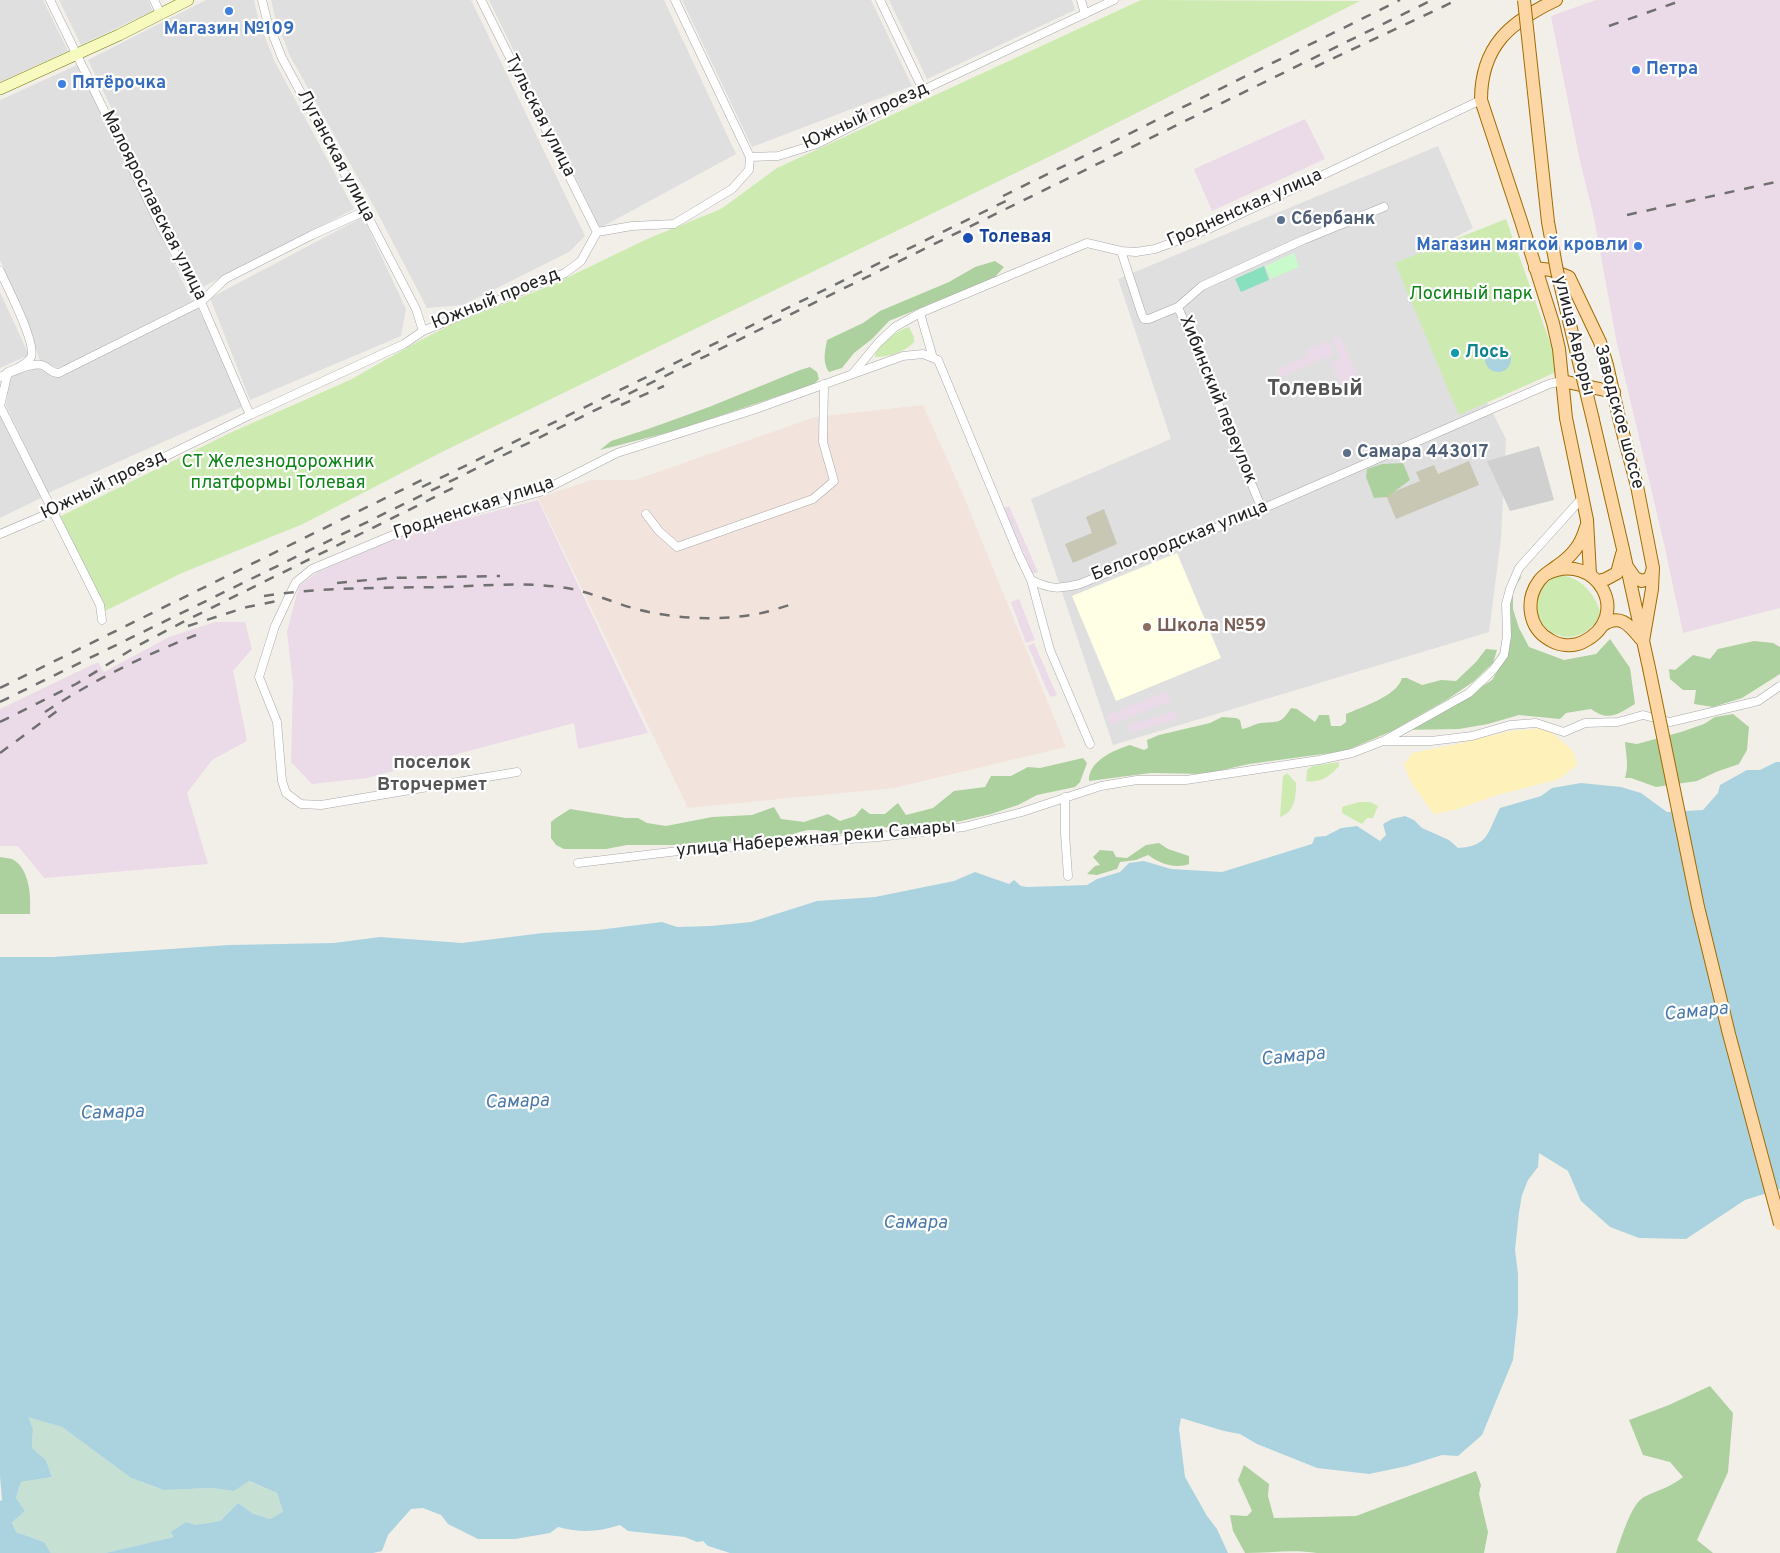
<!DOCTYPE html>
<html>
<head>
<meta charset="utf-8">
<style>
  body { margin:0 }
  canvas { display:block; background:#f2efe9 }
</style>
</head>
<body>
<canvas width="1780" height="1553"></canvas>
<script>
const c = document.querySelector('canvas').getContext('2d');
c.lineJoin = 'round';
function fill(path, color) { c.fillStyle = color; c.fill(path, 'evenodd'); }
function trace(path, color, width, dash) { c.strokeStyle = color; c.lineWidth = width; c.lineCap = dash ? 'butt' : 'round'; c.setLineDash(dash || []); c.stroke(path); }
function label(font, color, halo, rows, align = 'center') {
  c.font = font + ' Overpass,sans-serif'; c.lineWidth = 4.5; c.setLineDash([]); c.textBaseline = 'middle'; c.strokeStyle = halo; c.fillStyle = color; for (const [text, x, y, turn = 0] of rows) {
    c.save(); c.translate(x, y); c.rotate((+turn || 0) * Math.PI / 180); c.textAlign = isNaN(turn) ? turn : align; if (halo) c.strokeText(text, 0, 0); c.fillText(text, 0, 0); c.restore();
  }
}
fill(new Path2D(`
  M 0,0 L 43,0 L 68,51 L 0,82 Z
  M 59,0 L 148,0 L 153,11 L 81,45 Z
  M 206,0 L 254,0 L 259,22 L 275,62 L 354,209 L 199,289 L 88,60 Z
  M 271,0 L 471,0 L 585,236 L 569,252 L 463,305 L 427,308 L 377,212 L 289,54 L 275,17 Z
  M 489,0 L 664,0 L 736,154 L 600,228 Z
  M 682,0 L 871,0 L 912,86 L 752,147 Z
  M 889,0 L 1072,0 L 1075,10 L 927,79 Z
  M 79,64 L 192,301 L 66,365 L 56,368 L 46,362 L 40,361 L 34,344 L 34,338 L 0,260 L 0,100 Z
  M 1438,146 L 1473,228 L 1414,259 L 1506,439 L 1501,538 L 1489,632 L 1113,745 L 1031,499 L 1171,439 L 1118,279 Z
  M 363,217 L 406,309 L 401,336 L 250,400 L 210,298 Z
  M 0,292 L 29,355 L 0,368 Z
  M 198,308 L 222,357 L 242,407 L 48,493 L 6,406 L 10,377 L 40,367 L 48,373 L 74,368 Z
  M 0,412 L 43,497 L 0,518 Z`), '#e0dfdf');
fill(new Path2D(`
  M 1596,0 L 1780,0 L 1780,608 L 1683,633 L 1665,548 L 1617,344 L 1594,218 L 1580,161 L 1551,16 Z
  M 1305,119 L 1325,159 L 1212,211 L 1194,169 Z
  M 1340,336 L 1363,388 L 1345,396 L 1331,363 L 1341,359 L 1333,339 Z
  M 1328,341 L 1334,354 L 1281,377 L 1277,369 L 1308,356 L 1306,350 Z
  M 538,500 L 648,733 L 578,749 L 574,723 L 367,778 L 312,784 L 291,762 L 293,684 L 287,632 L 299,586 L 318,572 L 406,534 Z
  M 1009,506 L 1038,572 L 1033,574 L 1004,508 Z
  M 1019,599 L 1035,640 L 1026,643 L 1011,602 Z
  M 215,622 L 245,622 L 252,649 L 233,671 L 247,741 L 212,760 L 187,793 L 208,864 L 44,878 L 18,846 L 0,846 L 0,709 L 98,662 L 104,672 L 169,637 Z
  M 1034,643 L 1057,695 L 1050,697 L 1028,646 Z
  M 1168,691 L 1171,701 L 1111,725 L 1107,715 Z
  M 1175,711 L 1178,719 L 1131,733 L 1128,725 Z`), '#ebdbe8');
fill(new Path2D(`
  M 1177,553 L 1221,658 L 1116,701 L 1072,596 Z`), '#ffffe5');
fill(new Path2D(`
  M 1539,446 L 1554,500 L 1510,511 L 1487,461 Z`), '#d0d0d0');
fill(new Path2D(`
  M 923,405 L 962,492 L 1066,747 L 894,788 L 688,808 L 538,498 L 591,480 L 635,480 L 815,417 Z`), '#f3e3dd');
fill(new Path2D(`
  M 1469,461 L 1479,485 L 1396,519 L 1386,495 L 1420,481 L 1416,472 L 1434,465 L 1438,474 Z
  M 1104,509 L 1117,544 L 1073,563 L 1065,544 L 1092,533 L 1086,517 Z`), '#c7c7b4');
fill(new Path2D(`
  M 1141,0 L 1360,1 L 1067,148 L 442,452 L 303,524 L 182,573 L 105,611 L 59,517 L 232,432 L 350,380 L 417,342 L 452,324 L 552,285 L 647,239 L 721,209 L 777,168 Z
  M 1506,219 L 1554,354 L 1554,373 L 1459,415 L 1395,263 Z
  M 909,327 L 914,337 L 914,342 C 905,352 889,357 875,357 C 878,343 896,331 909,327 Z
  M 1558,575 C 1581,576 1595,594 1601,614 C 1569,672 1500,605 1558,575 Z
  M 1339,762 L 1339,766 C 1329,777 1321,783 1306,781 L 1307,770 L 1313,766 Z
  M 1287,773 L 1296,783 C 1296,797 1295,812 1280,817 L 1283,776 Z
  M 1359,802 L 1370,802 L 1378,806 L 1373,818 L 1367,818 L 1362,824 L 1342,813 L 1342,807 Z`), '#cdebb0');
fill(new Path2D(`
  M 995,261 L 1004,267 L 994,278 L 889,321 L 872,339 L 854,353 L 842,368 L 829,372 C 822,362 825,351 827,340 L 863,323 L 880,311 L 949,282 L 975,267 Z
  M 810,367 L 817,372 L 819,379 L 814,384 L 678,430 L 600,450 L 611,441 L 648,429 L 709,407 L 800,370 Z
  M 1403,463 L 1410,480 L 1387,497 L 1374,498 L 1366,477 L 1367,469 L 1382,464 Z
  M 1522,576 L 1517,584 L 1513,594 L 1513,609 L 1519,628 L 1529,647 L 1564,660 L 1596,654 L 1610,639 L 1630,668 L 1635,704 C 1618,714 1609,722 1591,709 L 1566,713 L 1560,719 L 1519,715 L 1488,724 L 1459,729 L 1400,730 L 1459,701 L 1492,680 L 1503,661 L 1511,635 L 1507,621 L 1511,584 Z
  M 1754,641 L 1773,643 L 1780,647 L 1780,674 L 1742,698 L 1713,707 L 1694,704 L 1696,690 L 1683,690 L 1670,679 L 1669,669 L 1675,670 L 1693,655 L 1710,659 L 1718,649 Z
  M 1486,649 L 1497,650 L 1493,663 L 1473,682 L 1448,699 L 1392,731 L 1345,751 L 1249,764 L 1205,774 L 1151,773 L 1089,781 C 1088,761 1114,750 1130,745 L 1144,750 L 1148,748 L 1147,740 L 1159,735 L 1210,723 L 1222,717 L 1236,718 L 1240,720 L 1242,729 C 1249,728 1254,724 1261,723 C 1279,721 1280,725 1291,708 L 1297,709 L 1315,722 L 1319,715 L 1329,715 L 1331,726 L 1341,726 L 1346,722 L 1346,714 C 1362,707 1397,696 1402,678 L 1407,678 L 1422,685 L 1441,680 L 1456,681 L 1476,662 Z
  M 1733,714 L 1749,727 L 1747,750 L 1739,764 L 1716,772 L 1697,781 L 1656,787 L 1631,778 L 1625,778 C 1629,766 1626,755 1625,742 L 1637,744 L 1681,732 L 1704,724 L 1715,717 Z
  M 1083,758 L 1087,763 L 1080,782 L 1075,787 L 1037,795 L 1018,805 L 991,814 L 944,825 L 890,828 L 877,826 L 867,834 C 859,834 851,835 843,834 C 821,831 812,826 791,835 L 696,845 L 627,845 L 606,849 L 564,849 L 556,845 L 551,838 L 551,822 L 556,818 L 570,809 L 626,818 L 638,818 L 647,823 L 666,826 L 712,817 L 752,815 L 774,807 L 781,819 L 804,822 L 828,814 L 840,821 L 855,816 L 862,808 L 870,814 L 885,814 L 898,803 L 906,815 L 933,808 L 954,791 L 985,787 L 991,776 L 1011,776 L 1028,767 L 1040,768 Z
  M 1159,843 L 1168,849 L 1189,856 L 1189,864 C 1176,869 1160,864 1148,855 L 1136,860 L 1120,862 L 1117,869 L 1097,875 L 1087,874 L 1095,866 L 1100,865 L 1093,857 L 1100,850 L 1113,851 L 1116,857 L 1127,858 L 1146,845 Z
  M 0,857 C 3,858 9,858 12,859 C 30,868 31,897 30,914 L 0,914 Z
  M 1710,1386 L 1733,1413 L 1728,1472 L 1697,1540 L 1713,1553 L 1616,1553 C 1621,1539 1631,1504 1644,1497 C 1658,1490 1671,1487 1683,1477 L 1670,1462 L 1643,1455 L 1629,1420 L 1669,1405 Z
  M 1244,1465 L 1269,1484 L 1268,1496 L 1274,1518 L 1356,1516 L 1476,1471 L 1481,1485 L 1479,1494 L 1488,1532 L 1484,1553 L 1317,1553 C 1293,1549 1269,1553 1245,1553 L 1233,1531 L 1230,1515 L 1247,1516 L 1252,1511 L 1238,1480 Z`), '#add19e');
fill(new Path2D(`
  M 27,1416 L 62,1427 L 131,1478 L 164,1490 L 212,1488 L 234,1491 L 248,1481 L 277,1493 L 283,1513 L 270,1519 L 252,1513 L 238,1503 L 220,1521 L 195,1525 L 172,1533 L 175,1537 L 105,1553 L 51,1553 L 44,1542 L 16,1532 L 12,1521 L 25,1511 L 16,1498 L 21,1482 L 52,1477 L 46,1460 L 32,1448 L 33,1429 Z`), '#c6e0d4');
fill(new Path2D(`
  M 1547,728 L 1573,751 L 1577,765 L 1559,779 L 1497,795 L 1458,809 L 1434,814 L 1412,784 L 1404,765 L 1412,753 L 1452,745 L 1510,731 Z`), '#fff1ba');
fill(new Path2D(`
  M 1294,253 L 1299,267 L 1271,279 L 1265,266 Z`), '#c8facc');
fill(new Path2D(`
  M 1264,266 L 1269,280 L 1241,292 L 1235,279 Z`), '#88e0be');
fill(new Path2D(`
  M1485 359a13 13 0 1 1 26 0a13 13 0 1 1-26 0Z
  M 1776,762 L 1780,762 L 1780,1189 L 1745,1200 L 1686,1239 L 1639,1238 L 1610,1227 L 1581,1201 L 1568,1171 L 1539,1153 L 1538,1167 L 1528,1180 L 1522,1195 L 1519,1212 L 1515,1250 L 1518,1274 L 1518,1313 L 1513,1360 L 1482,1435 L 1458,1456 L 1442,1455 L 1407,1466 L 1369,1474 L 1317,1468 L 1257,1444 L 1240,1434 L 1224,1431 L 1181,1418 L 1179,1429 L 1185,1477 L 1207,1516 L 1217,1529 L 1228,1553 L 730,1553 L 708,1546 L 703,1541 L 697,1542 L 685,1537 L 628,1531 L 620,1525 C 598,1532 581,1533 558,1527 L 550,1533 L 515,1539 L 478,1539 L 448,1524 L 441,1515 L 423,1508 L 411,1509 L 388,1535 L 382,1551 L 373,1553 L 105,1553 L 174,1537 L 171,1532 L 186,1522 L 195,1525 L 220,1521 L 238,1503 L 252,1513 L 270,1519 L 283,1512 L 277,1493 L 249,1481 L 234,1491 L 212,1488 L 164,1490 L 131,1478 L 62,1427 L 28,1417 L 33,1429 L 32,1448 L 46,1460 L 52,1477 L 21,1482 L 16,1498 L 25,1511 L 12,1522 L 16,1532 L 44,1542 L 51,1553 L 0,1553 L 0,1501 L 2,1500 L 0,1476 L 0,957 L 53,957 L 229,945 L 334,943 L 380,937 L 462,943 L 543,933 L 598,930 L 662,922 L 677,927 L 711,926 L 751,922 L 817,901 L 875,897 L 954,881 L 975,872 L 1009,884 L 1014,880 L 1021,886 L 1027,887 L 1087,885 L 1097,879 L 1120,872 L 1129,863 L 1144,861 L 1171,869 L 1222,872 L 1312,844 L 1315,837 L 1326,836 L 1341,828 L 1357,826 L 1380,841 L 1386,835 L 1383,824 L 1392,819 L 1405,816 L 1414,820 L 1422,828 L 1449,840 L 1458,848 C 1489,846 1487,833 1500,808 L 1541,796 L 1552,788 L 1581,783 L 1621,787 L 1641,793 L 1667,812 L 1703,810 L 1718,793 L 1720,785 L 1747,770 L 1760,770 Z`), '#aad3df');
const minor = new Path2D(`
  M 50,0 L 161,227 L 201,302 L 250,415
  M 154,0 L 161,15
  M 262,0 L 267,20 L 282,58 L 365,211 L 416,309 L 423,331 L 565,273 L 581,261 L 597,232
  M 481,0 L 597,232
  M 675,0 L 750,157
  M 880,0 L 923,90
  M 1081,0 L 1085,14
  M 750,157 L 778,156 L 817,144 L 923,90 L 1114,0
  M 597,232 L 632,226 L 674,224 L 732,189 L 749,170 L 750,157
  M 1121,251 L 1142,315 L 1144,319 L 1149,319 L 1178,307 L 1202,286 L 1303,240 L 1384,207
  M 0,271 C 7,286 37,344 31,357 C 27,365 15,369 8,372 L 0,406 L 100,605 L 102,620
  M 1178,307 L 1262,509
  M 920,313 L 933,358
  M 854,372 L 878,343 L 895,327 L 920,313 L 1087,243 L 1121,251 L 1136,252 L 1155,249 L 1209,229 L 1481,100
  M 0,377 C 8,373 33,362 42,365 C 49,367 51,374 59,373 L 201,302 L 225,279 L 312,235 L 365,211
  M 646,514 L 659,531 L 677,547 L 813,499 L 834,481 L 823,442 L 824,384
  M 0,534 L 52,512 L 250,415 L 404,344 L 423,331
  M 1031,580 C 1052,590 1058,589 1080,584 L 1262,509 L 1549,384 L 1562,381
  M 1385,740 L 1469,693 L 1493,670 L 1504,655 L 1507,636 L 1506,604 L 1510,589 L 1519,568 L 1583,497
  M 517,772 L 321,805 L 301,804 L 286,793 L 282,781 L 277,722 L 259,677 L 275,626 L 292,590 L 296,582 L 312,569 L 410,528 L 540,492 L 617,453 L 753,410 L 903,356 L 923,354 L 938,360 L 1019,555 L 1031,580 L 1050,650 L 1090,744
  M 1065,797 L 1065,833 L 1068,876
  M 578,863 L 687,850 L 879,837 L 964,827 L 1022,812 L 1101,786 L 1137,780 L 1186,780 L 1319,760 L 1352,753 L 1383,741 L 1431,741 L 1472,736 L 1510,725 L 1536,723 L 1564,732 L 1585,723 L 1618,722 L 1643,715 L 1670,722 L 1758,701 L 1780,686`);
const secondary = new Path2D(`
  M 0,89 L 119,35 L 188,0`);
const primary = new Path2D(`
  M 1556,0 C 1510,22 1481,46 1481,100 L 1521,221 L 1553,323 L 1559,349 L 1566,418 L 1587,520 L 1590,574
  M 1535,268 L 1551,270 L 1569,277 L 1600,342 L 1607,365 L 1619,418 L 1637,486 L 1653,568 L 1652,589 L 1643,641
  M 1562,381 L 1614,392
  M 1593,420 L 1623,549 L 1649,668
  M 1628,568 L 1635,578 L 1642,581 L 1650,578 L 1653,568
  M 1546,574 C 1597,549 1634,617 1583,642 C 1573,647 1559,646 1550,640 C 1528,628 1525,600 1539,581 C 1544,574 1551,571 1557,566 C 1572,556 1581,545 1586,527
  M 1598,581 L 1606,579 L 1617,573 L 1622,554
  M 1603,625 C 1621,613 1630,626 1641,639`);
trace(minor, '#a9a9a9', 9);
trace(secondary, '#707d05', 12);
trace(primary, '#a06b00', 14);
trace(minor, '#fff', 8);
trace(secondary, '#f7fabf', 11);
trace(primary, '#fcd6a4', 12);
trace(new Path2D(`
  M 1609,26 L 1683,0
  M 1315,67 L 1457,0
  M 1003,196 L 1400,0
  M 1627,215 L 1780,181
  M 621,405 L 664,386
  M 422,487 L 1014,197
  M 337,583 L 389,578 L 500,576
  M 264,596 C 323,587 383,588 442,587 C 481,586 521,582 560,587 C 586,590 611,602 636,609 C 675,619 717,621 757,614 C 770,612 784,606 797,603
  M 188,626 L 247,607 L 277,601
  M 0,688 L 428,477
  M 0,702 L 1432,0
  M 45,712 C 92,681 143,656 196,635
  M 0,722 L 76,684 L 139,645 L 187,620 L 457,486
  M 0,753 L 57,711`), '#707070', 2.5, [10, 10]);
const primaryBridge = new Path2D(`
  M 1524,0 L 1548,222 L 1557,271 L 1593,420
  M 1649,668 L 1698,907 L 1729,1034 L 1780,1224`);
trace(primaryBridge, '#a06b00', 14, []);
trace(primaryBridge, '#fcd6a4', 12);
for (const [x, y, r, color] of [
  [229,11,5,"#3f7fe0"],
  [1636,70,5,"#3f7fe0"],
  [62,84,5,"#3f7fe0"],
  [1281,220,5,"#5c6f8a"],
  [968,238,6,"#1a4fb4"],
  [1638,246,5,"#3f7fe0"],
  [1455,353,5,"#0f9aa8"],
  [1347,453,5,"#5c6f8a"],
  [1147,627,5,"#8d6e63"]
]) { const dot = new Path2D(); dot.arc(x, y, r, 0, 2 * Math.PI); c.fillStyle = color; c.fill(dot); trace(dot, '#fff', 2); }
label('bold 18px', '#366cbe', '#fff', [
  ["Магазин №109",229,30,"center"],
  ["Петра",1646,70],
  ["Пятёрочка",72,84],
  ["Магазин мягкой кровли",1628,246,"right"]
], 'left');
label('18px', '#222', '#fff', [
  ["Тульская улица",539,116,63],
  ["Южный проезд",866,117,-25],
  ["Луганская улица",335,156,62],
  ["Малоярославская улица",153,206,63],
  ["Гродненская улица",1245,209,-24],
  ["Южный проезд",496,300,-22],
  ["улица Авроры",1573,336,76],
  ["Хибинский переулок",1217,400,68],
  ["Заводское шоссе",1618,417,75],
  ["Южный проезд",104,486,-26],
  ["Гродненская улица",474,509,-18],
  ["Белогородская улица",1180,542,-22],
  ["улица Набережная реки Самары",816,840,-5]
]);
label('bold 18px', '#4e5e75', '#fff', [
  ["Сбербанк",1291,220],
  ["Самара 443017",1357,453]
], 'left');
label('bold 18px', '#164399', '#fff', [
  ["Толевая",979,238]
], 'left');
label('18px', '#0c8416', '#fff', [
  ["Лосиный парк",1471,295],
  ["СТ Железнодорожник",278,463],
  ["платформы Толевая",278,484]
]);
label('bold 18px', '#0d838f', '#fff', [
  ["Лось",1465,353]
], 'left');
label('bold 18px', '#785e54', '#fff', [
  ["Школа №59",1157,627]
], 'left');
label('bold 19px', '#555', '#fff', [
  ["поселок",432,764],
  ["Вторчермет",432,786]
]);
label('italic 19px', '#4a7aab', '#fff', [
  ["Самара",1696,1013,-6],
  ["Самара",1293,1058,-6],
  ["Самара",517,1103,-2],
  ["Самара",112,1114,-2],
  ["Самара",915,1224]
]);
label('bold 22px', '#555', '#fff', [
  ["Толевый",1315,391]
]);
</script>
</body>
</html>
